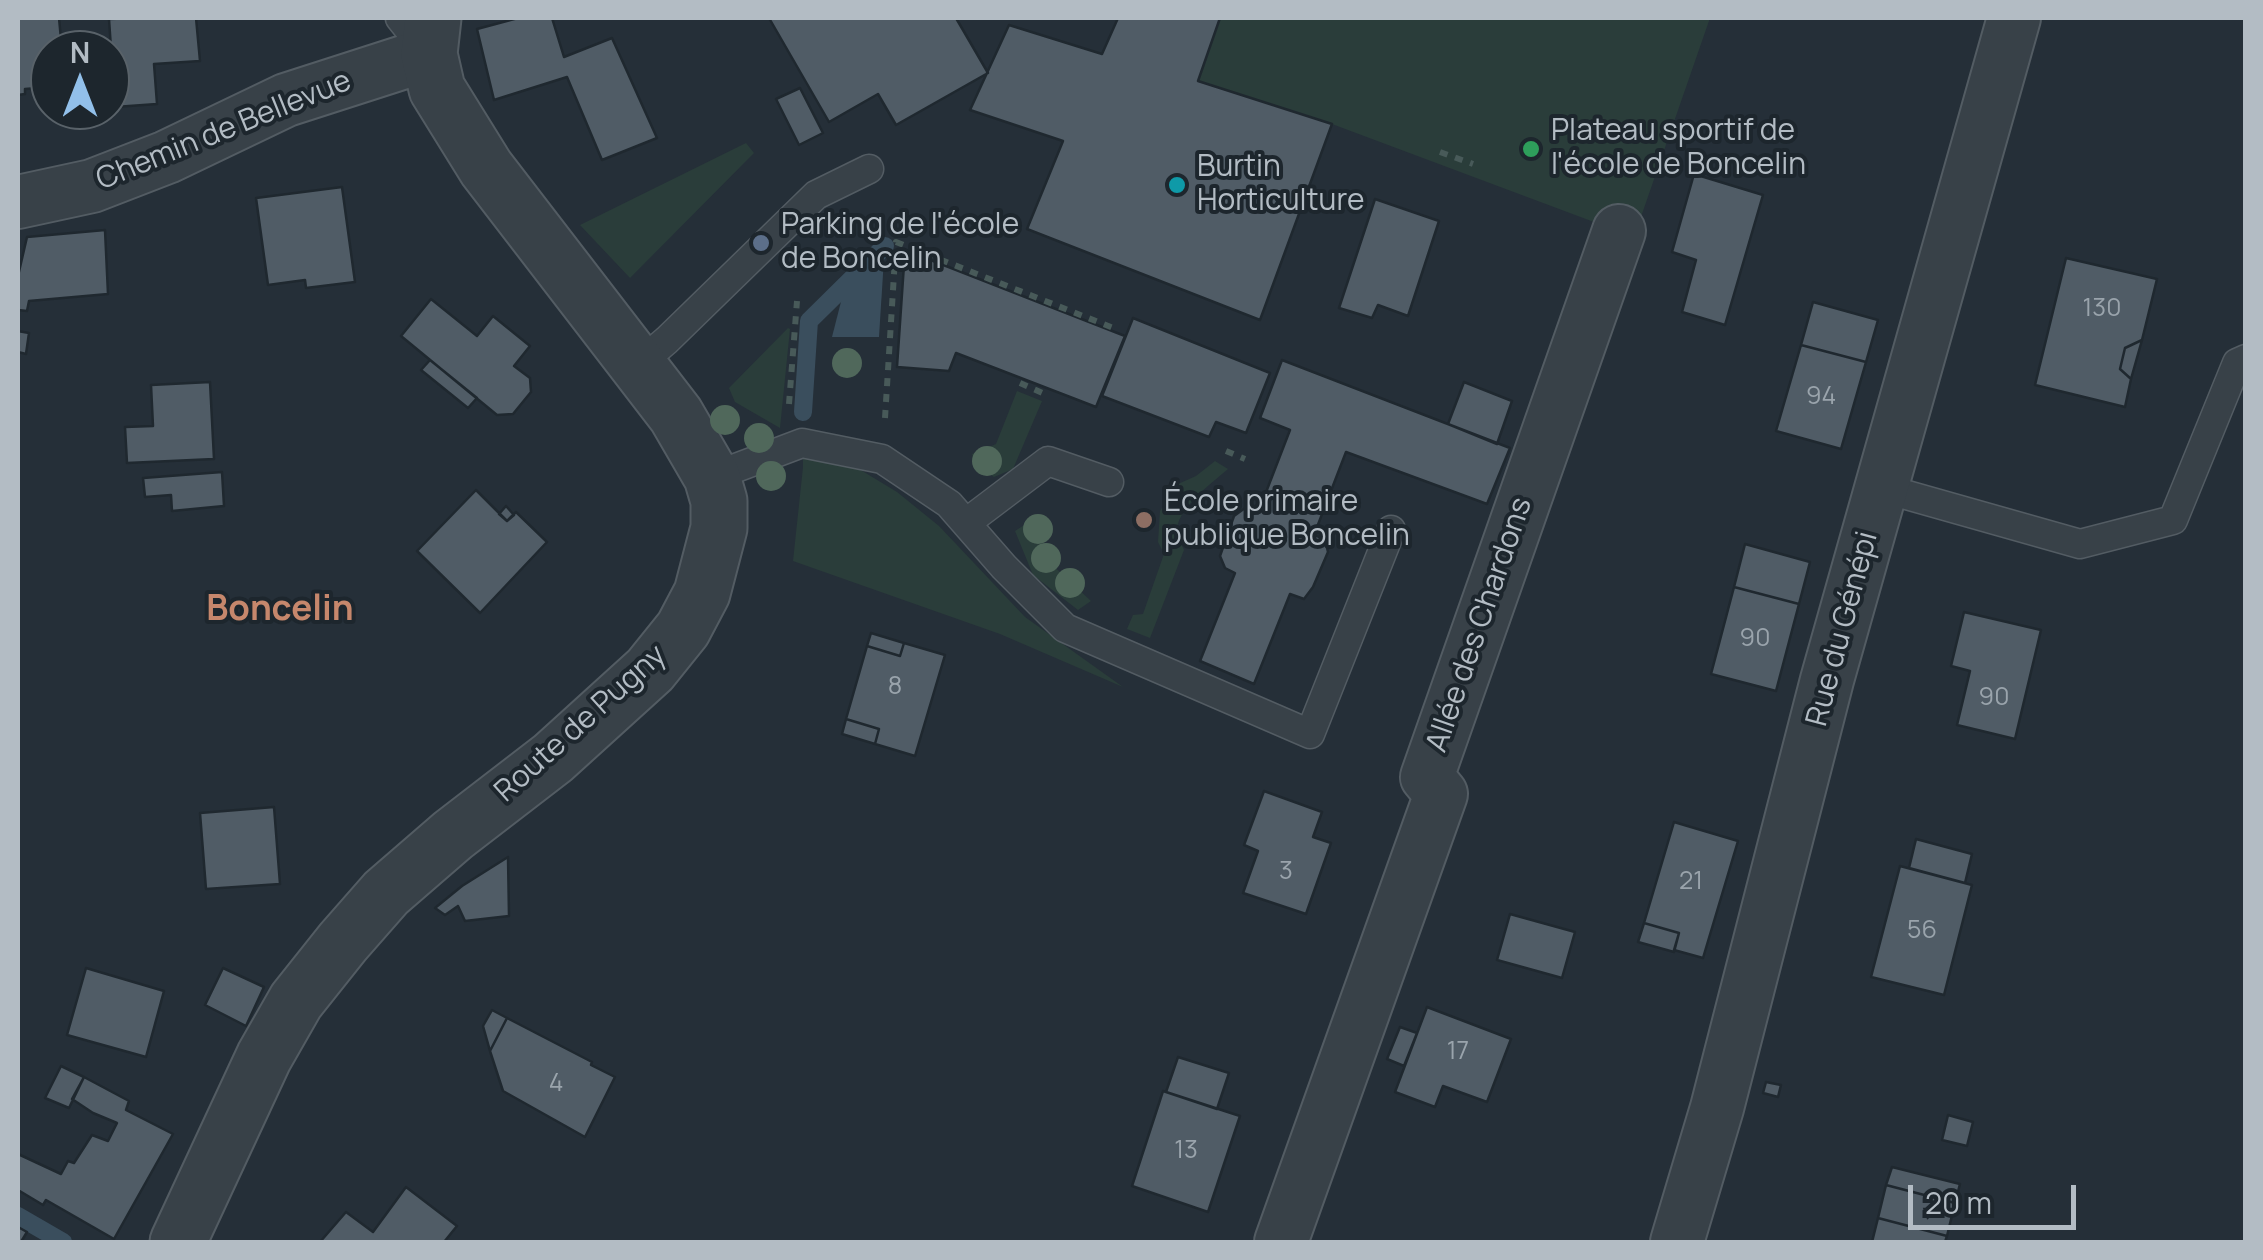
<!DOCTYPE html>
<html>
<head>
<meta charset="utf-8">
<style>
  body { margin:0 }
  #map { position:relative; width:2263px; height:1260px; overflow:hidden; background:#252f38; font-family:Manrope,sans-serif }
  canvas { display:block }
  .frame { position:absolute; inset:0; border:20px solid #b3bcc4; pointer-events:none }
  .north { position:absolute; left:30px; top:30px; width:100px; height:100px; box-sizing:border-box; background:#1d262d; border:2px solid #596269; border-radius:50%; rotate:0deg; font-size:28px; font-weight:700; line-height:40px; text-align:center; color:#b3bcc4 }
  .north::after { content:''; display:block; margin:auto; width:35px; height:45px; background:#92c0ea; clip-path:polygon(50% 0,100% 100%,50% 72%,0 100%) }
  .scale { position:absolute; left:1908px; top:1185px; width:168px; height:45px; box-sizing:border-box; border:5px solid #b3bcc4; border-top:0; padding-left:12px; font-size:30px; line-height:35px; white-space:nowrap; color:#b3bcc4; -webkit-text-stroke:8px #1d262d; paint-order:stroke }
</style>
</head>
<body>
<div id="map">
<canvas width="2263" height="1260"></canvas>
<div class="frame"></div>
<div class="north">N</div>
<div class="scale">20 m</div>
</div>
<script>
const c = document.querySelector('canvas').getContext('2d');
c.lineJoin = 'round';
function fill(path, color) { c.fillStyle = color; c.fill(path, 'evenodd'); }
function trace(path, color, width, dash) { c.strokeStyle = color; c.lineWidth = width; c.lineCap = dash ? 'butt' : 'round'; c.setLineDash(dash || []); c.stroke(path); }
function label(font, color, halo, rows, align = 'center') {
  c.font = font + ' Manrope,sans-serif'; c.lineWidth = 8; c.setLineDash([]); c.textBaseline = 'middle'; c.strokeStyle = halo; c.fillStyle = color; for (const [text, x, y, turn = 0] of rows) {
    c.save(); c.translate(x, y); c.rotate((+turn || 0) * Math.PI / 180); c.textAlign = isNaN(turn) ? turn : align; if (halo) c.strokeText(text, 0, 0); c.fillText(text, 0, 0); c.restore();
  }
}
fill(new Path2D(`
  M 1220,18 L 1710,18 L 1634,237 L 1332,124 L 1198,81 Z
  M 746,143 L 754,153 L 630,278 L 580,225 Z
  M 788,328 L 790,329 L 780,428 L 735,402 L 729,388 Z
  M 1017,391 L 1042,401 L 1013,469 L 994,477 L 974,464 L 972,454 L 996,444 Z
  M 803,453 L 859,469 L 897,492 L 939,526 L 1025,617 L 1123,687 L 1000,634 L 793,561 L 803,467 Z
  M 1215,461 L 1228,469 C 1212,483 1174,510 1177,534 C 1178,540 1182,545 1184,550 L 1150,638 L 1127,629 L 1133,615 L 1143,614 L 1164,554 L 1158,542 L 1160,511 L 1178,484 L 1196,476 Z
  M 1035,518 L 1046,559 L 1091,601 L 1078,610 L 1033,575 L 1015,531 Z`), '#2a3d3a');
fill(new Path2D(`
  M 873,258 L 884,258 L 879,337 L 832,337 L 845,286 Z`), '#3a4e5d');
trace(new Path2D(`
  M 803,412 L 809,321 L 885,246
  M 18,1216 L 63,1242`), '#3a4e5d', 18);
const building = new Path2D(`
  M 18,18 L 59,18 L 62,50 L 50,50 L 50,87 L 25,89 L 25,94 L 18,95 Z
  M 138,18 L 196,18 L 200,61 L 154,64 L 157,104 L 115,107 L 109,19 Z
  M 518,18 L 552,18 L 564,57 L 612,38 L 657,138 L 602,160 L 567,77 L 494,100 L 477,29 Z
  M 769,18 L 956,18 L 988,73 L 896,125 L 878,94 L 829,122 Z
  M 1118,18 L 1220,18 L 1198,81 L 1332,124 L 1260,320 L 1027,229 L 1063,141 L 970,110 L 1009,25 L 1102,54 Z
  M 800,88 L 823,133 L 799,145 L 776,99 Z
  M 1694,174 L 1763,195 L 1725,325 L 1682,312 L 1696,260 L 1672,252 Z
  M 342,187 L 355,282 L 306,288 L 305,280 L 268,285 L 256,198 Z
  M 1375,199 L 1439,221 L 1408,316 L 1378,305 L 1372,318 L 1339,308 Z
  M 105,230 L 108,294 L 29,301 L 27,311 L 18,310 L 18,276 L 27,237 Z
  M 905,250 L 1125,336 L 1096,407 L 956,353 L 949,371 L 897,367 Z
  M 2066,258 L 2157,279 L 2142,340 L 2125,348 L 2120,369 L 2131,379 L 2125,407 L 2035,385 Z
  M 431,299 L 477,336 L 493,316 L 530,346 L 514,366 L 530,378 L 531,392 L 513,414 L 497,415 L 401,336 Z
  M 1813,302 L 1878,320 L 1866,362 L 1801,345 Z
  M 1133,318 L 1270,373 L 1246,433 L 1216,422 L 1209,437 L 1102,396 Z
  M 18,331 L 29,333 L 26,354 L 18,352 Z
  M 2142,340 L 2131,379 L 2120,369 L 2125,348 Z
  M 1801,345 L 1866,362 L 1841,449 L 1776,431 Z
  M 430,360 L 477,398 L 468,408 L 421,370 Z
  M 1282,360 L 1510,448 L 1487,504 L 1346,452 L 1314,535 L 1325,539 L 1328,552 L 1313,587 L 1304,599 L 1290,594 L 1254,684 L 1200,661 L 1235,573 L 1225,568 L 1220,556 L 1234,516 L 1245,508 L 1258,513 L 1290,430 L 1260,418 Z
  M 210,382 L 214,459 L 127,463 L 125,427 L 153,426 L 151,385 Z
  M 1464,382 L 1512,401 L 1497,444 L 1448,424 Z
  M 222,472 L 224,506 L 172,511 L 171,495 L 145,497 L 143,478 Z
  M 476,490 L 507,521 L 516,512 L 547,542 L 480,613 L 417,551 Z
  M 506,506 L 514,515 L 507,521 L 499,514 Z
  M 1745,544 L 1810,562 L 1799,604 L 1734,587 Z
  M 1734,587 L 1799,604 L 1776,691 L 1711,674 Z
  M 1964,612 L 2041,630 L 2015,739 L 1957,725 L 1970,671 L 1951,666 Z
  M 871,633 L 904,643 L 900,656 L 867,646 Z
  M 904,643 L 945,655 L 915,756 L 875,744 L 879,729 L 846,719 L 867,646 L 900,656 Z
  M 846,719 L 879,729 L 875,744 L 842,734 Z
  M 1264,791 L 1322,812 L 1313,837 L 1331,843 L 1306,914 L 1243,893 L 1258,851 L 1244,845 Z
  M 274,807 L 280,884 L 206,889 L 200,813 Z
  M 1674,822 L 1738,841 L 1703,958 L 1674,950 L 1679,933 L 1644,923 Z
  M 1916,839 L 1972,854 L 1965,883 L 1909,868 Z
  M 508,857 L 509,916 L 465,921 L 458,906 L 445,915 L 435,908 L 462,886 Z
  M 1900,866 L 1972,885 L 1944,995 L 1871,977 Z
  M 1510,914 L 1575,932 L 1562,978 L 1497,960 Z
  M 1644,923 L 1679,933 L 1674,952 L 1638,942 Z
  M 86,968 L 164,991 L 146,1057 L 67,1035 Z
  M 223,968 L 264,987 L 246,1026 L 205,1005 Z
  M 1427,1007 L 1511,1039 L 1487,1102 L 1443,1086 L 1435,1107 L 1395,1092 Z
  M 492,1010 L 507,1018 L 490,1051 L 483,1026 Z
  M 507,1018 L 592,1062 L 591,1065 L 615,1077 L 585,1137 L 503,1091 L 490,1051 Z
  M 1400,1027 L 1417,1033 L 1404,1066 L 1387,1059 Z
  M 1178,1057 L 1229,1073 L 1217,1109 L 1166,1092 Z
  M 61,1066 L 84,1077 L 69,1108 L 45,1098 Z
  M 84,1077 L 129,1101 L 126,1110 L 173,1134 L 114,1239 L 46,1200 L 43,1205 L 18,1190 L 18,1154 L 61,1174 L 68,1161 L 74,1163 L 92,1135 L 108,1141 L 117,1123 L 93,1113 L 72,1099 Z
  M 1766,1082 L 1781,1085 L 1778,1097 L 1763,1093 Z
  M 1163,1091 L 1240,1116 L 1208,1212 L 1132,1186 Z
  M 1948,1115 L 1973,1122 L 1967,1146 L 1942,1140 Z
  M 1892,1167 L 1960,1184 L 1955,1203 L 1886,1185 Z
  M 1886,1185 L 1955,1203 L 1947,1236 L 1878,1218 Z
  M 406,1187 L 457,1226 L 444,1242 L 320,1242 L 346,1212 L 373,1232 Z
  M 1878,1218 L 1947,1236 L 1945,1242 L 1872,1242 Z
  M 18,1227 L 27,1232 L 21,1242 L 18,1242 Z`);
fill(building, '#505c66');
trace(building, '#1f282f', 2.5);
const service = new Path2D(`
  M 400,18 L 428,53
  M 639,364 L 667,340 L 816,195 L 869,169
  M 712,477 L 802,443 L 882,459 L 949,504 L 1004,567 L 1065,628 L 1310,734 L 1391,530
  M 1882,488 L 2080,544 L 2173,520 L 2237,363 L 2246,359
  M 966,523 L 1048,461 L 1109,482`);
const minor = new Path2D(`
  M 18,202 L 92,186 L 167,157 L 286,100 L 429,54
  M 1281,1242 L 1441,794 L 1427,777 L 1619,231
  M 1677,1242 L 1717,1108 L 1827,680 L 2014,18`);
const tertiary = new Path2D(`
  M 178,1242 L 264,1057 L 296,1001 L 343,942 L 386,893 L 453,835 L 553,758 L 650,670 L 683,629 L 702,593 L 719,528 L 719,501 L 712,477 L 676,415 L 486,168 L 437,89 L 429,54 L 433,18`);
trace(service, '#535c63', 31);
trace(minor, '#535c63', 56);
trace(tertiary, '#535c63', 59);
trace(new Path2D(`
  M 1440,152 L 1473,164
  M 1020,383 L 1049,396
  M 789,404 L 797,301
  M 885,418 L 896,242 L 1116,329
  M 1226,451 L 1245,459`), '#485a59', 6, [8, 8]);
trace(service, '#384148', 28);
trace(minor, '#384148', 52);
trace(tertiary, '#384148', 55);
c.fillStyle = '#50685b';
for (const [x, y] of [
  [847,363],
  [725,420],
  [759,438],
  [987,461],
  [771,476],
  [1038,529],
  [1046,558],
  [1070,583]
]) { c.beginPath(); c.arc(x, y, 15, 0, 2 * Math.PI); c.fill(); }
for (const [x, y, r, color] of [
  [1531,149,10,"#2e9e5b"],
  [1177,185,10,"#0f9aa8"],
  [761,243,10,"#5c6f8a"],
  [1144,520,10,"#8d6e63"]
]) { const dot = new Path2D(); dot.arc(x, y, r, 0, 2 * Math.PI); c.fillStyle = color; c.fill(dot); trace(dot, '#1d262d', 4); }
label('25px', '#9aa4ac', null, [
  ["130",2102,309],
  ["94",1821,397],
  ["90",1755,639],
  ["8",895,687],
  ["90",1994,698],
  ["3",1286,872],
  ["21",1691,882],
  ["56",1922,931],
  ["17",1458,1052],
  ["4",556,1084],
  ["13",1186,1151]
]);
label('30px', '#b3bcc4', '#1d262d', [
  ["Chemin de Bellevue",224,131,-22],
  ["Allée des Chardons",1480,625,-71],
  ["Rue du Génépi",1843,629,-75],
  ["Route de Pugny",581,724,-42]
]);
label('30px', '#b3bcc4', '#1d262d', [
  ["Plateau sportif de",1551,132],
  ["l'école de Boncelin",1551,166],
  ["Burtin",1197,168],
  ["Horticulture",1197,202],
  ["Parking de l'école",781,226],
  ["de Boncelin",781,260],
  ["École primaire",1164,503],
  ["publique Boncelin",1164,537]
], 'left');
label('bold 35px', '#c6876c', '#1d262d', [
  ["Boncelin",280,610]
]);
</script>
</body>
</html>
